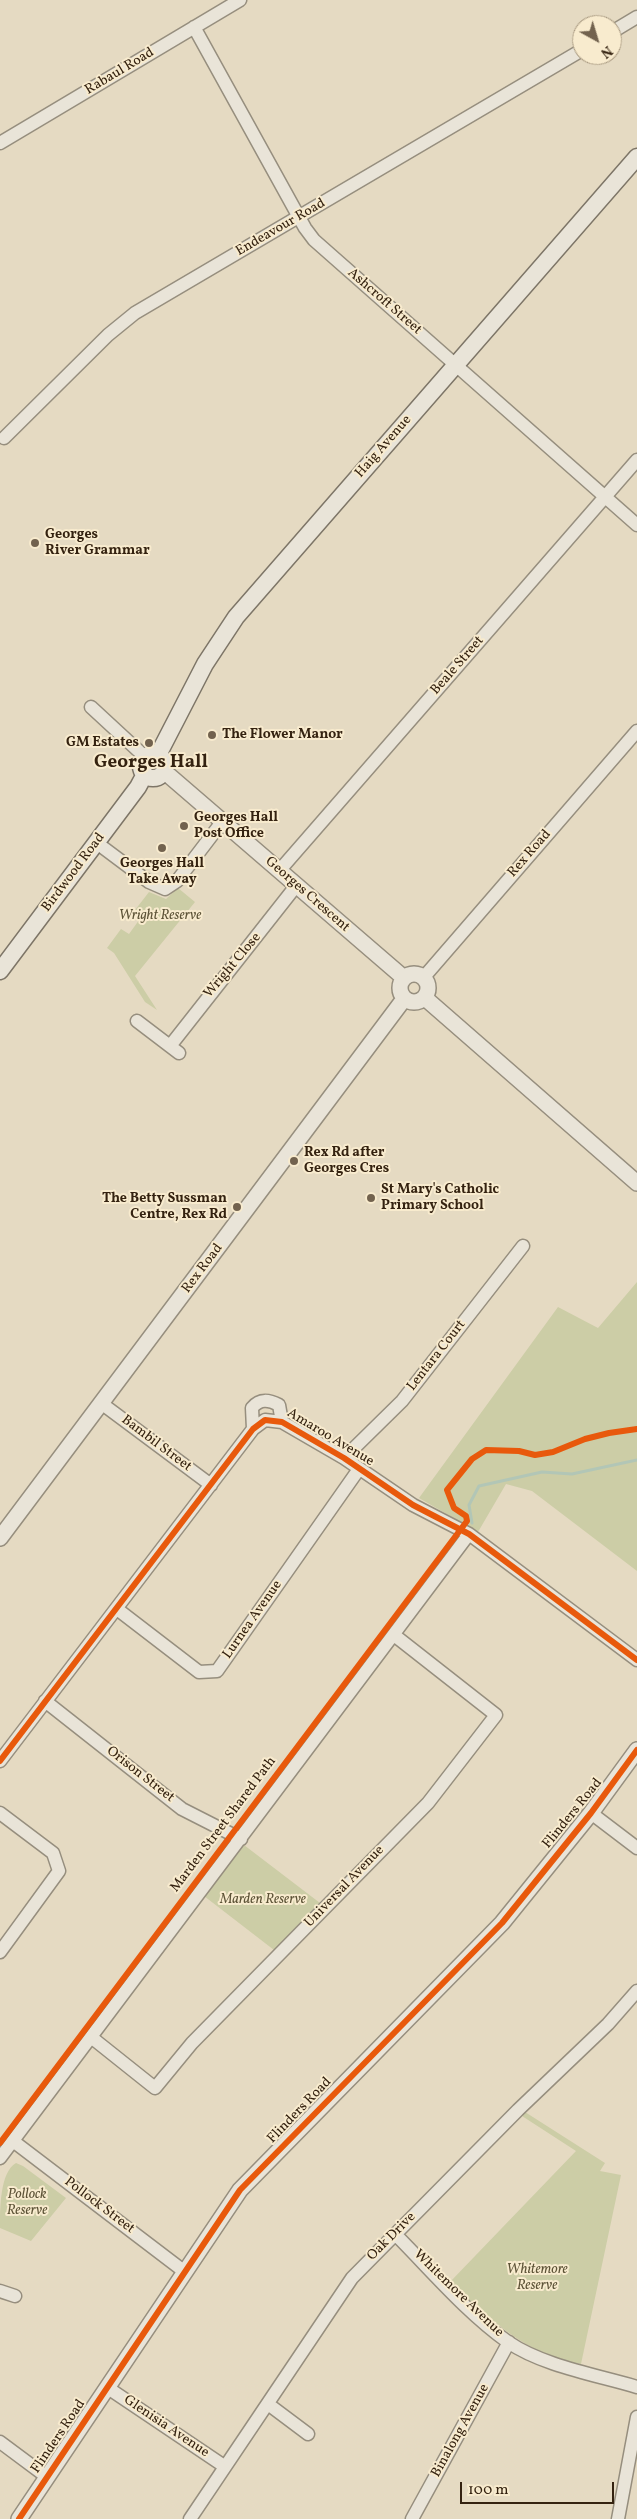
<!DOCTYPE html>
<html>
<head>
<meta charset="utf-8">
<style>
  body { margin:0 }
  #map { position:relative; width:637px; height:2519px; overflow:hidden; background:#e5dac2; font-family:Vollkorn,serif }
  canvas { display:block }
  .north { position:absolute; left:572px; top:15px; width:50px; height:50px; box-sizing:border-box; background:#f8ebce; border:1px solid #aa9b82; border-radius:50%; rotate:141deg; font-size:14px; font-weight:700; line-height:20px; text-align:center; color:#342210 }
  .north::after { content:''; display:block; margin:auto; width:18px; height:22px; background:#72624e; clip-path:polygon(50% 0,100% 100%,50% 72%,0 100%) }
  .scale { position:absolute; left:460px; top:2482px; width:154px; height:22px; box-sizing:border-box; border:2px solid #342210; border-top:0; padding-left:6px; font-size:15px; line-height:18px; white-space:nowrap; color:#342210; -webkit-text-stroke:4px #f8ebce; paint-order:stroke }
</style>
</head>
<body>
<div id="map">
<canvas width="637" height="2519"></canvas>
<div class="north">N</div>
<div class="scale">100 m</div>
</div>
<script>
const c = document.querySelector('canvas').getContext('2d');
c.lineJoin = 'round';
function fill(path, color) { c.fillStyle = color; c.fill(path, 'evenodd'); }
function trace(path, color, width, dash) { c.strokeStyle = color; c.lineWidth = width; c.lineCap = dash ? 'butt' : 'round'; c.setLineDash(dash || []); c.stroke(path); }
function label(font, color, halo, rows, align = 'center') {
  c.font = font + ' Vollkorn,serif'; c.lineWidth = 4; c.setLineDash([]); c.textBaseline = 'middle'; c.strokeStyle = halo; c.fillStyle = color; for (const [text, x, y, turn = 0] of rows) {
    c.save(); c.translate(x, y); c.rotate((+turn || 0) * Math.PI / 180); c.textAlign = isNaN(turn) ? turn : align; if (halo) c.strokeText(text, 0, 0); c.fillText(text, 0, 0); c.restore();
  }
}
fill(new Path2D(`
  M 178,888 L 195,902 L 135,976 L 157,1010 L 145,1002 L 114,953 L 107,948 L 121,929 L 129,934 L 142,916 L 135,910 L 149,892 L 166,899 Z
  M 637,1282 L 637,1571 L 532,1491 L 506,1484 L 478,1532 L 419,1498 L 558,1307 L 598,1328 Z
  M 244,1845 L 320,1903 L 274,1950 L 204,1896 Z
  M 525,2112 L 605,2163 L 600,2171 L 621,2175 L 581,2364 C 527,2356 489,2318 450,2282 L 576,2151 L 522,2116 Z
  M 16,2163 L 23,2166 L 66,2198 L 31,2241 L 0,2228 C 0,2208 0,2172 16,2163 Z`), '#cccda6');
trace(new Path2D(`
  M 472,1523 L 469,1505 L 479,1486 L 542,1472 L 572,1474 L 637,1460`), '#b2c6b6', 3);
const minor = new Path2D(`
  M 194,27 L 305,228 L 314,240 L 637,525
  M 612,32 L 637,17
  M 0,143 L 240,0
  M 4,438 L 108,335 L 135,313 L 582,50
  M 91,707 L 144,756
  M 97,843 L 149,882 L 165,889 L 177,881 L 222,822
  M 279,871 L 637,460
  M 424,977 L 637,731
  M 137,1021 L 179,1053
  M 170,1046 L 296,886
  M 101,1403 L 211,1485
  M 253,1429 L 252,1408 C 260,1398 269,1400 279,1405 L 282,1422
  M 344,1458 L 402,1401 L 523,1246
  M 117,1609 L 199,1672 L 217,1671 L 359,1469
  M 45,1701 L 182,1809 L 241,1839
  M 0,1761 L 253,1429 L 265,1420 L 282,1422 L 344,1458 L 413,1505 L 469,1534 L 637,1660
  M 0,1813 L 53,1853 L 59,1871 L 0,1952
  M 591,1813 L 637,1848
  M 91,2037 L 155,2088 L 192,2043 L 428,1803 L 496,1715 L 394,1635
  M 13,2141 L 185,2272
  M 0,2158 L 469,1534
  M 395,2234 C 431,2270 466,2312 508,2342 C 543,2366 597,2375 637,2387
  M 0,2291 L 15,2296
  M 108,2388 L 224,2466
  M 268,2404 L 308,2434
  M 0,2442 L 47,2477
  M 190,2519 L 352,2278 L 518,2110 L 608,2024 L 637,1991
  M 412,2519 L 509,2342
  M 618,2519 L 637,2417`);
const tertiary = new Path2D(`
  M 165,772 L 404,978
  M400 988a14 14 0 1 1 28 0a14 14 0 1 1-28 0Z
  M 425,998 L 637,1183
  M 0,1538 L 404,999
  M 19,2519 L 240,2190 L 502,1923 L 591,1813 L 637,1750`);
const secondary = new Path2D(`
  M141 766a12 12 0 1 1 24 0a12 12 0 1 1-24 0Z
  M 158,755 L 205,664 L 236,617 L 637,157
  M 0,971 L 138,787 L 145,774`);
trace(minor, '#968e7e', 15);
trace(tertiary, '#968e7e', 18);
trace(secondary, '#7d7567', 19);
trace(minor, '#e9e4d8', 12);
trace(tertiary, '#e9e4d8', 15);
trace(secondary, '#e9e4d8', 16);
trace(new Path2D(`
  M 0,1761 L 253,1429 L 265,1420 L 282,1422 L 344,1458 L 413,1505 L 469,1534 L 637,1660
  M 0,2143 L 467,1521 L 466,1516 L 454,1508 L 447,1490 L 472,1459 L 486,1450 L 519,1451 L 535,1455 L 553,1452 L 585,1439 L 609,1433 L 637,1429
  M 19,2519 L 240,2190 L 502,1923 L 591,1813 L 637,1750`), '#e8590c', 6);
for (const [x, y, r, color] of [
  [35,543,5,"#72624e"],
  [212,735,5,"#72624e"],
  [149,743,5,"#72624e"],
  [184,826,5,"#72624e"],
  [162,848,5,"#72624e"],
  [294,1161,5,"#72624e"],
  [371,1198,5,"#72624e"],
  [237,1207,5,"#72624e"]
]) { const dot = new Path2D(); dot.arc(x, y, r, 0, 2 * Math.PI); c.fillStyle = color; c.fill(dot); trace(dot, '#f8ebce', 2); }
label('14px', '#342210', '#f8ebce', [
  ["Rabaul Road",120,72,-31],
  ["Endeavour Road",281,228,-30],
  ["Ashcroft Street",384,302,41],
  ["Haig Avenue",384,447,-49],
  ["Beale Street",458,666,-49],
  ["Rex Road",530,854,-49],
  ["Birdwood Road",74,873,-53],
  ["Georges Crescent",307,895,41],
  ["Wright Close",233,966,-50],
  ["Rex Road",203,1269,-53],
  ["Lentara Court",437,1356,-52],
  ["Amaroo Avenue",330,1438,31],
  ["Bambil Street",156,1444,37],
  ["Lurnea Avenue",253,1620,-55],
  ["Orison Street",140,1775,38],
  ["Flinders Road",573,1814,-51],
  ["Marden Street Shared Path",224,1825,-53],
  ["Universal Avenue",345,1887,-46],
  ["Flinders Road",300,2111,-46],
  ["Pollock Street",99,2206,37],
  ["Oak Drive",392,2237,-45],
  ["Whitemore Avenue",458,2294,44],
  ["Glenisia Avenue",166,2427,34],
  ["Binalong Avenue",461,2431,-61],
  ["Flinders Road",59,2437,-56]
]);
label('bold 14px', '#342210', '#f8ebce', [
  ["Georges",45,535],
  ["River Grammar",45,551],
  ["The Flower Manor",222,735],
  ["GM Estates",139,743,"right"],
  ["Georges Hall",194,818],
  ["Post Office",194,834],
  ["Georges Hall",162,864,"center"],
  ["Take Away",162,880,"center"],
  ["Rex Rd after",304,1153],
  ["Georges Cres",304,1169],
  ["St Mary's Catholic",381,1190],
  ["Primary School",381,1206],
  ["The Betty Sussman",227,1199,"right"],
  ["Centre, Rex Rd",227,1215,"right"]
], 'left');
label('italic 14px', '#5c5236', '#f8ebce', [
  ["Wright Reserve",160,916],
  ["Marden Reserve",263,1900],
  ["Pollock",27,2195],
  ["Reserve",27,2211],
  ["Whitemore",537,2270],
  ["Reserve",537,2286]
]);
label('bold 19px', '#342210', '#f8ebce', [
  ["Georges Hall",151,764]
]);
</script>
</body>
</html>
